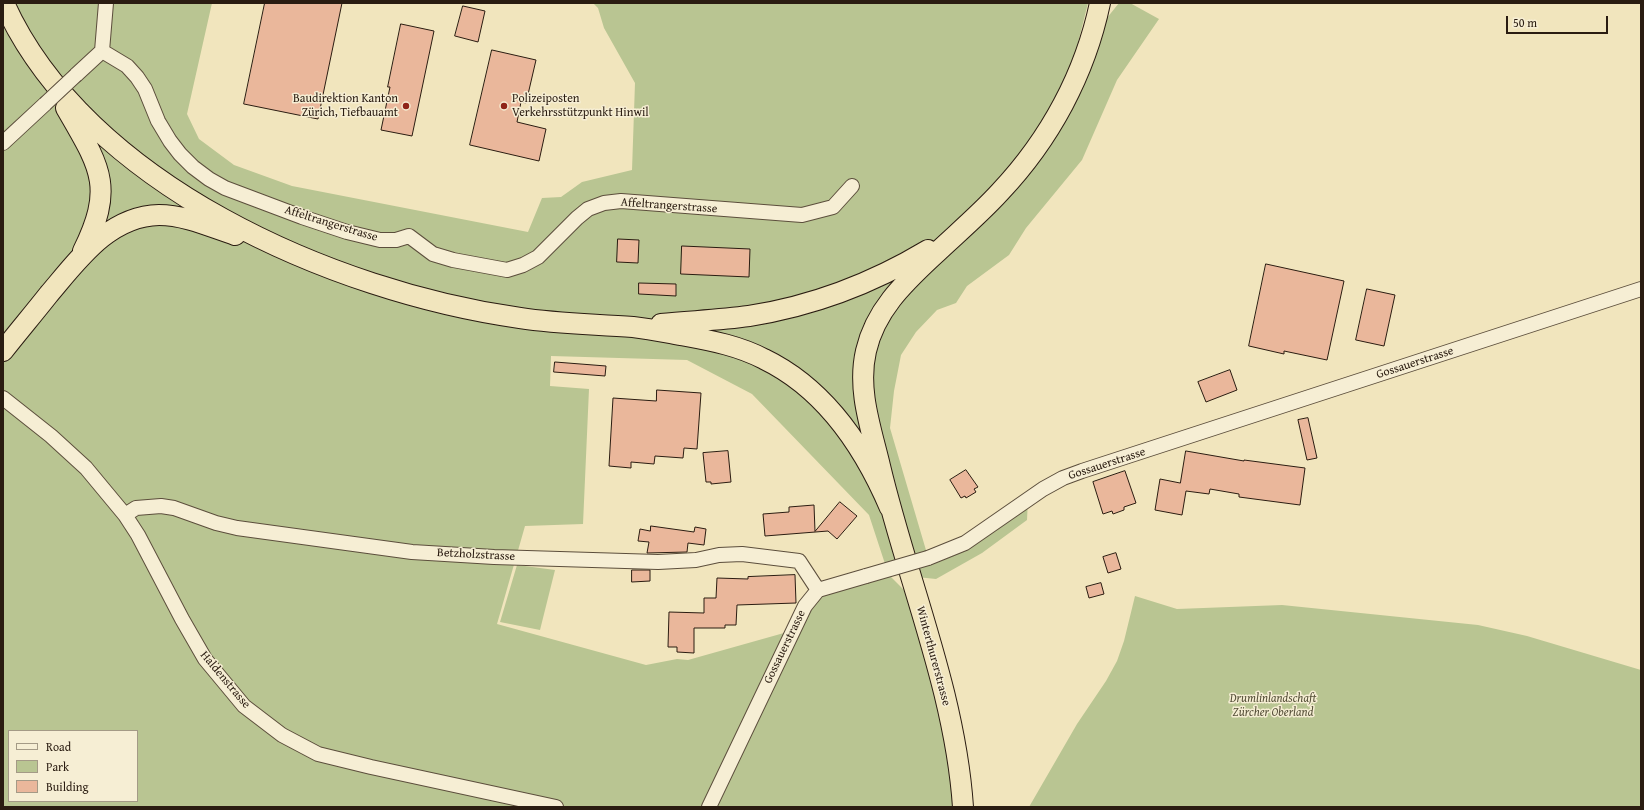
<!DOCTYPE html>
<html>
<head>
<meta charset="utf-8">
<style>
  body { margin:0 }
  #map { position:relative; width:1644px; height:810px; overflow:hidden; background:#f1e5bd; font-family:"Gentium Book Plus",serif }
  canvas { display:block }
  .frame { position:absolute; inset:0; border:4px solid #2a1c11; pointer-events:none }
  .legend { position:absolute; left:8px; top:730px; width:130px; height:72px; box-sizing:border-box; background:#f6eed4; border:1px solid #a49a86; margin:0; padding:5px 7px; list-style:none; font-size:12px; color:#2a1c11 }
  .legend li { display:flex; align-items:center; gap:8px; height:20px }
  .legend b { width:20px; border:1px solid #a49a86 }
  .scale { position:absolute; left:1506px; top:16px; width:102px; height:18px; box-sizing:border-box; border:2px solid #2a1c11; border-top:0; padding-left:5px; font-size:12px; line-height:14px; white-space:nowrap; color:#2a1c11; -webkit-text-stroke:3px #f6eed4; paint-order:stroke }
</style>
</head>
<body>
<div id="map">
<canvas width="1644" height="810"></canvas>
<div class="frame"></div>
<ul class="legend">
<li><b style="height:5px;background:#f6eed4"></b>Road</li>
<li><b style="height:11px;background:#b9c592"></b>Park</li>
<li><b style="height:11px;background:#eab79b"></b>Building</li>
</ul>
<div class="scale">50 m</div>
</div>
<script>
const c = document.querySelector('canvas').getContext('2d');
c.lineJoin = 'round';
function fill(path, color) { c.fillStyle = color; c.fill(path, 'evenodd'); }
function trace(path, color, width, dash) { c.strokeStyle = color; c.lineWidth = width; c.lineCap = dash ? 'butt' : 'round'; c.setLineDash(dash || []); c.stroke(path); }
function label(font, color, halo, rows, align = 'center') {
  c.font = font + ' "Gentium Book Plus",serif'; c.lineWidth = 3; c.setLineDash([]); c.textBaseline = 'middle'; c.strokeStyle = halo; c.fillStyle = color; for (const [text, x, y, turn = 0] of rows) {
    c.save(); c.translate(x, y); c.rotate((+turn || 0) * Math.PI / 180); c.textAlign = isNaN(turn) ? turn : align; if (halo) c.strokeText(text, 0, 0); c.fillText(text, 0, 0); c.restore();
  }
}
fill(new Path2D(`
  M 3,3 L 212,3 L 187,114 L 199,139 L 234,165 L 292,186 L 528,232 L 542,198 L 561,197 L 582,182 L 632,170 L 635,83 L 604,28 L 598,8 L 593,3 L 1088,3 L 1074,59 L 1119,3 L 1130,3 L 1159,19 L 1117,80 L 1082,160 L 1026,228 L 1009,255 L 967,286 L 956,303 L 937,310 L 916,332 L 901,355 L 894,391 L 890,428 L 928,557 L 1028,499 L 1027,520 L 982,553 L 936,579 L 888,574 L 904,590 L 944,694 L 963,807 L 3,807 ZM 551,356 L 687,360 L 752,394 L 869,515 L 888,573 L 818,590 L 791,631 L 688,660 L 677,659 L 646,665 L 497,624 L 525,526 L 583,524 L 589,389 L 550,386 ZM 9,731 L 137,731 L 137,801 L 9,801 Z
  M 517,565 L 555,570 L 540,630 L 500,622 Z
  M 1135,596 L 1177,609 L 1282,605 L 1478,625 L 1527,636 L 1641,670 L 1641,807 L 1029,807 L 1077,724 L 1106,681 L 1117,661 L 1124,641 Z`), '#b9c592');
const building = new Path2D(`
  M 265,3 L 342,3 L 318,119 L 244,104 Z
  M 463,6 L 485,11 L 478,42 L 455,36 Z
  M 401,24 L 434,31 L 412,136 L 381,130 L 390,87 L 388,87 Z
  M 492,50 L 536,60 L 526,103 L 521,102 L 517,122 L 546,129 L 539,161 L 470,145 Z
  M 618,239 L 639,240 L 638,263 L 617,262 Z
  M 682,246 L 750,249 L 749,277 L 681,274 Z
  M 1266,264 L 1344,281 L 1327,360 L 1284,351 L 1284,354 L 1249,346 Z
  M 639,283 L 676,284 L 676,296 L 639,294 Z
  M 1367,289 L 1395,295 L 1384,346 L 1356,340 Z
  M 555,362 L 606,366 L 605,376 L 554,372 Z
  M 1230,370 L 1237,390 L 1206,402 L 1198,382 Z
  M 657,390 L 701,393 L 697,449 L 684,448 L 683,458 L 655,456 L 654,464 L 631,462 L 631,468 L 609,466 L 613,398 L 656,401 Z
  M 1308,418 L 1317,458 L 1307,460 L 1298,420 Z
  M 728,451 L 731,482 L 711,484 L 711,482 L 706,482 L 703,453 Z
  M 1186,451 L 1244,461 L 1244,460 L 1305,468 L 1300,505 L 1239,497 L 1239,494 L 1210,489 L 1209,494 L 1186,491 L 1182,515 L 1155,510 L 1160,479 L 1180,483 Z
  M 966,470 L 978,487 L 974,489 L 976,492 L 966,498 L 965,496 L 961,498 L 950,480 Z
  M 1125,471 L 1136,503 L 1124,507 L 1124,510 L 1113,514 L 1112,511 L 1103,514 L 1093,482 Z
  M 840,502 L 857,516 L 837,539 L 828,531 L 765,536 L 763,514 L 789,512 L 789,507 L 814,505 L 815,531 Z
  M 651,526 L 694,532 L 695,527 L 706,529 L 704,545 L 688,543 L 687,552 L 647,553 L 649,542 L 638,541 L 640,529 L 650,531 Z
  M 1116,553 L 1121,569 L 1108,573 L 1103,557 Z
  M 632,570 L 650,570 L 650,581 L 632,582 Z
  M 795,575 L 796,603 L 737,605 L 736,625 L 725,625 L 725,628 L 694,628 L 694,653 L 677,652 L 677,647 L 668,647 L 669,612 L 704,613 L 704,598 L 716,598 L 717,578 L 748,579 L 748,577 Z
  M 1101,583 L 1104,594 L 1089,598 L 1086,587 Z`);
fill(building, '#eab79b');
trace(building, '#2a1c11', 1);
const minor = new Path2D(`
  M 102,51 L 127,66 L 137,77 L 145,89 L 158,121 L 170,141 L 180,154 L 193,167 L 209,179 L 225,188 L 302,217 L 347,232 L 380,240 L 396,240 L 409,236 L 433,254 L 453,260 L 507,270 L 523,265 L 538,257 L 577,218 L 588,209 L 604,203 L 621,201 L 802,215 L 833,207 L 852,186
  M 76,75 L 102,51 L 106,3
  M 3,143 L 45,104
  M 3,398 L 51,436 L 86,468 L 125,515 L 138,535 L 182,619 L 205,659 L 244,706 L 282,735 L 318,754 L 371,767 L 556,807
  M 125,515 L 136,508 L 161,506 L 174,508 L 216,523 L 237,528 L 412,552 L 494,557 L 658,562 L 696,560 L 719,555 L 742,554 L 799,561 L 818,590
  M 928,558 L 965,543 L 1043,489 L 1063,478 L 1082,471 L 1641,289
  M 709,807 L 805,606 L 818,590 L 866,576`);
const highway = new Path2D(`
  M 4,3 C 85,184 334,292 520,318 C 558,324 595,324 633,327 C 651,329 669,333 686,336 C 713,341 739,346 764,359 C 826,389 864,447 890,508
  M 66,108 C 100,167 115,186 83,251
  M 661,324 C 691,321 720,320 749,316 C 813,306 873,283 928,250
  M 3,351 C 18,332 34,313 49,294 C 78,260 109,216 159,215 C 185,215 211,227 235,235
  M 963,807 C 955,690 907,580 880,466 C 871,428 857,390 866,351 C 875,311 903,284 932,257 C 955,235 979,215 1000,192 C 1050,139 1085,74 1100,3`);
trace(minor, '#5c4e3c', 16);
trace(highway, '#2a1c11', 22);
trace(minor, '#f6eed4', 14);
trace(highway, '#f1e5bd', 20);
const minorBridge = new Path2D(`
  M 45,104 L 76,75
  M 866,576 L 928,558`);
trace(minorBridge, '#5c4e3c', 16, []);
trace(minorBridge, '#f6eed4', 14);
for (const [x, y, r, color] of [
  [406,106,4,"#8f2418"],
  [504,106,4,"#8f2418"]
]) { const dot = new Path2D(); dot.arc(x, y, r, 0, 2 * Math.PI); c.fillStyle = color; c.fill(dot); trace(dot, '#f6eed4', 1.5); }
label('12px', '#2a1c11', '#f6eed4', [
  ["Baudirektion Kanton",398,99],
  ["Zürich, Tiefbauamt",398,113],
  ["Polizeiposten",512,99,"left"],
  ["Verkehrsstützpunkt Hinwil",512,113,"left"]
], 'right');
label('12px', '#2a1c11', '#f6eed4', [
  ["Affeltrangerstrasse",669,206,4],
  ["Affeltrangerstrasse",331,224,17],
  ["Gossauerstrasse",1415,363,-18],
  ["Gossauerstrasse",1107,464,-18],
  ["Betzholzstrasse",476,555,3],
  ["Gossauerstrasse",785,647,-64],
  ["Winterthurerstrasse",933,656,75],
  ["Haldenstrasse",225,680,50]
]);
label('italic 12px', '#554f38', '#f6eed4', [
  ["Drumlinlandschaft",1273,699],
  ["Zürcher Oberland",1273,713]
]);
</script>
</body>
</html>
